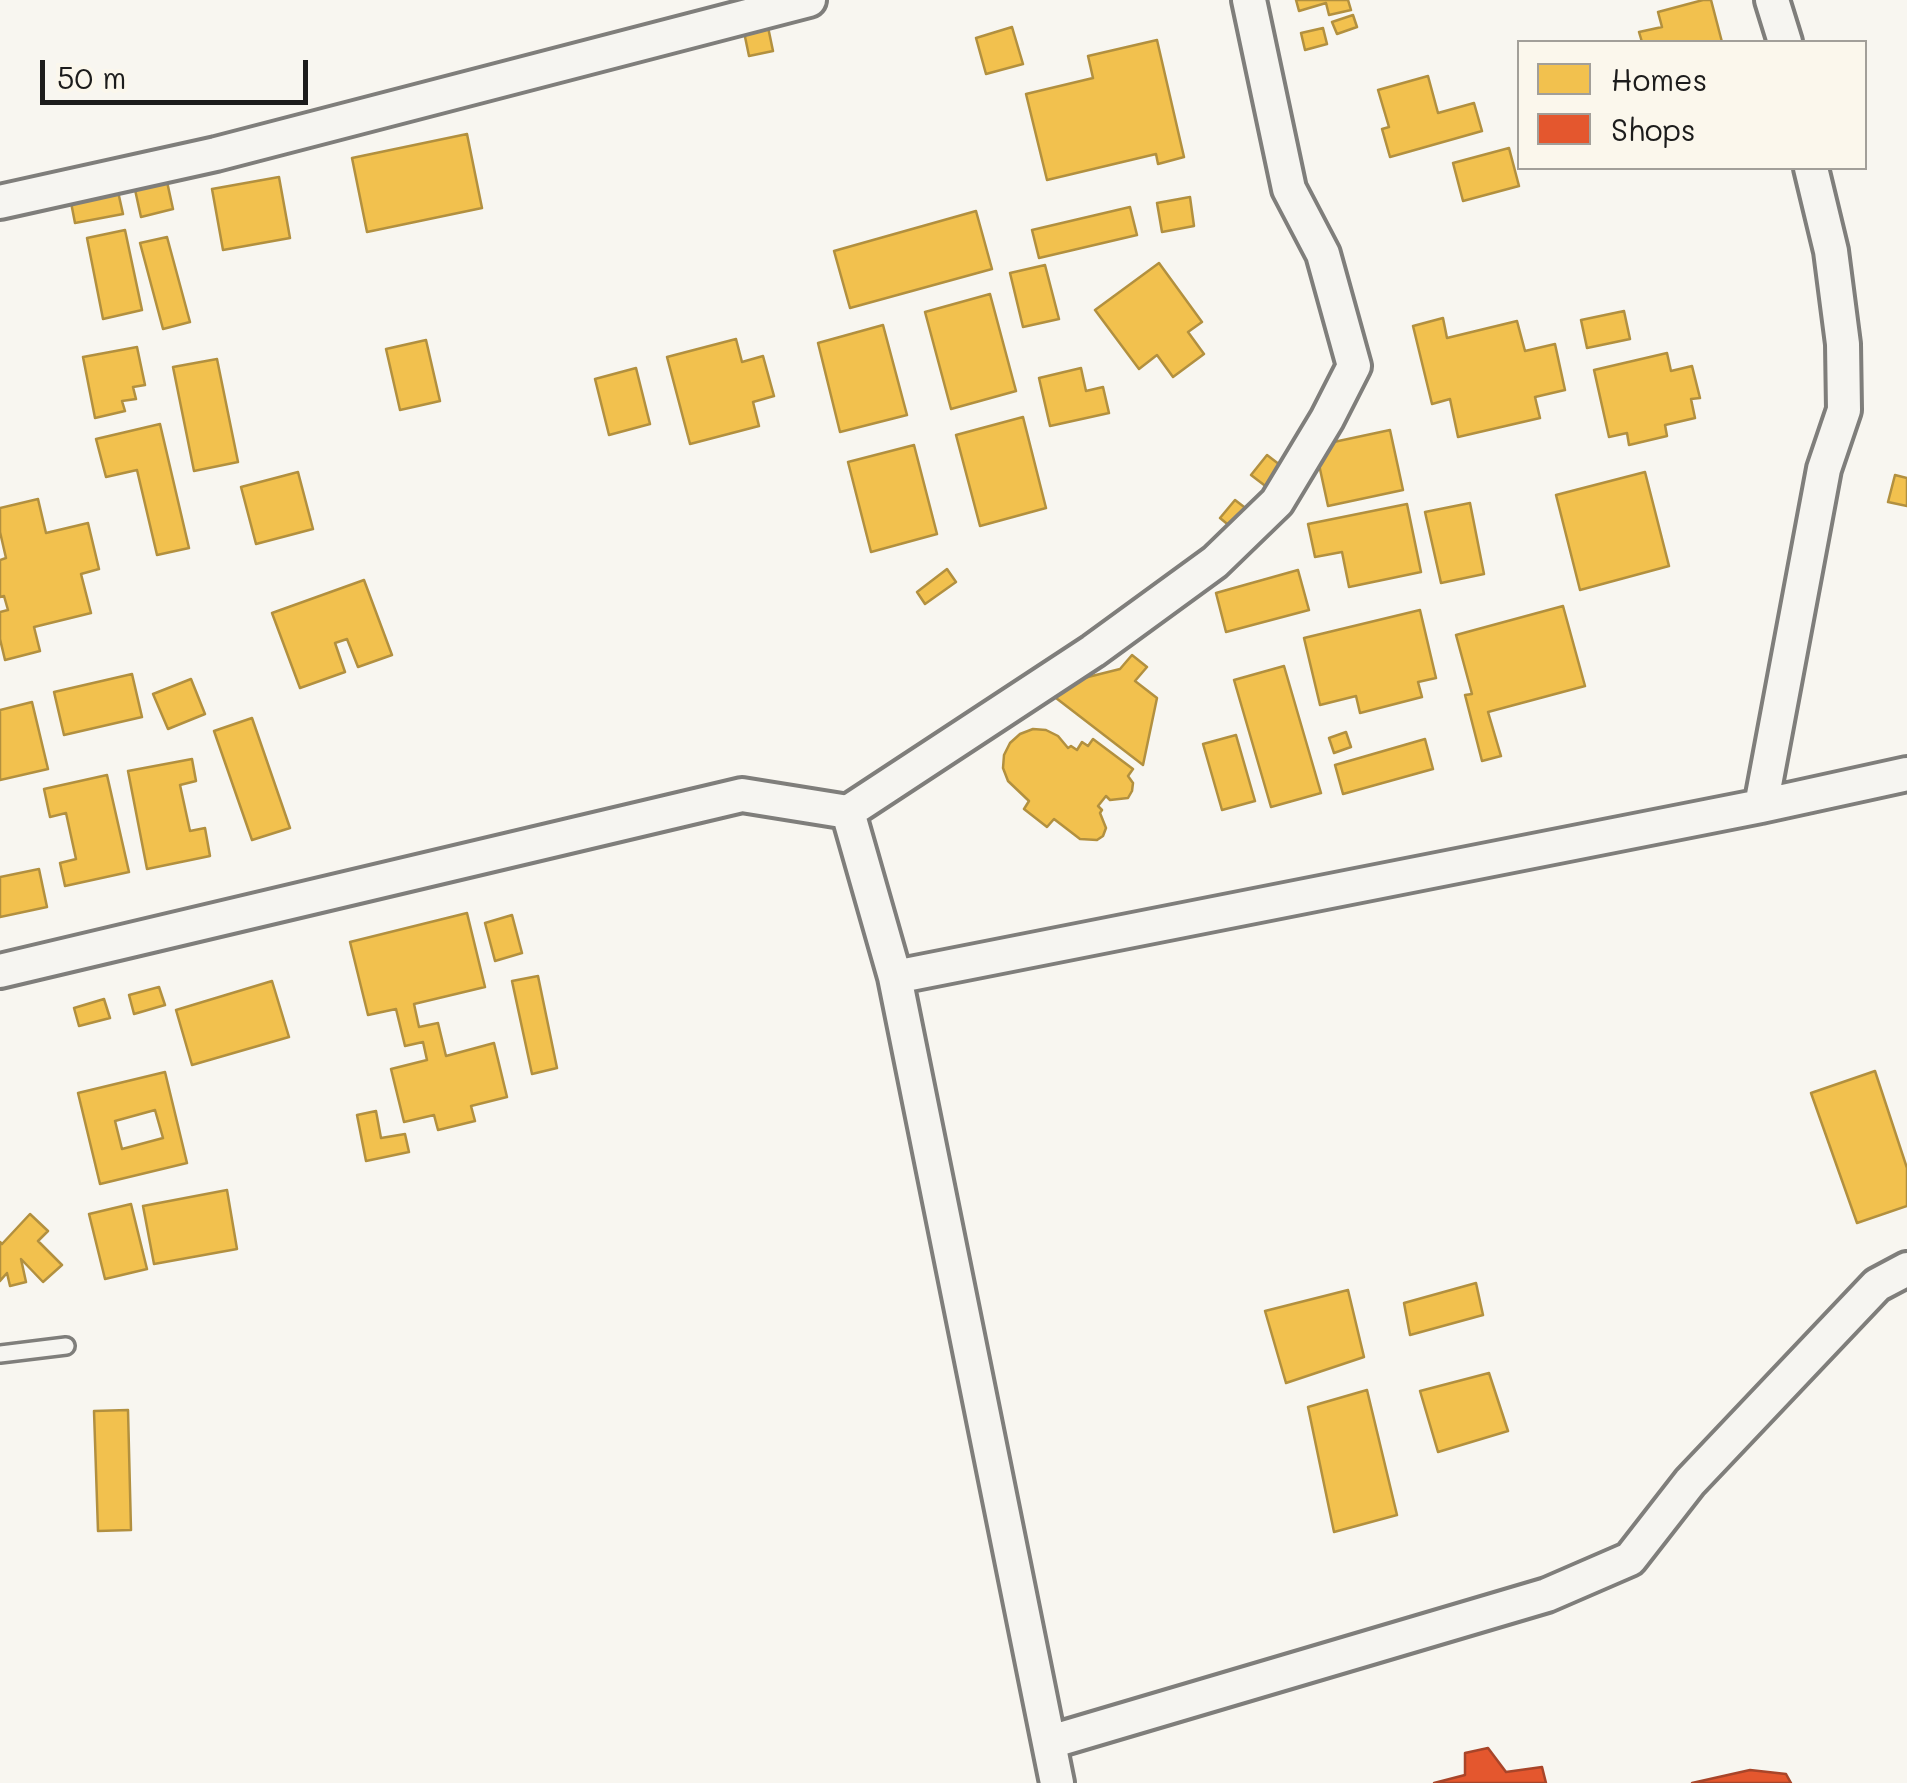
<!DOCTYPE html>
<html>
<head>
<meta charset="utf-8">
<style>
  body { margin:0 }
  #map { position:relative; width:1907px; height:1783px; overflow:hidden; background:#f8f6f0; font-family:Mali,sans-serif }
  canvas { display:block }
  .legend { position:absolute; left:1517px; top:40px; width:350px; height:130px; box-sizing:border-box; background:#fbf7ec; border:2px solid #a29f99; margin:0; padding:12px 18px; list-style:none; font-size:30px; color:#1c1c1c }
  .legend li { display:flex; align-items:center; gap:20px; height:50px }
  .legend b { width:50px; border:2px solid #a29f99 }
  .scale { position:absolute; left:40px; top:60px; width:268px; height:45px; box-sizing:border-box; border:5px solid #1c1c1c; border-top:0; padding-left:12px; font-size:30px; line-height:35px; white-space:nowrap; color:#1c1c1c; -webkit-text-stroke:8px #fbf7ec; paint-order:stroke }
</style>
</head>
<body>
<div id="map">
<canvas width="1907" height="1783"></canvas>
<ul class="legend">
<li><b style="height:28px;background:#f2c14e"></b>Homes</li>
<li><b style="height:28px;background:#e4572e"></b>Shops</li>
</ul>
<div class="scale">50 m</div>
</div>
<script>
const c = document.querySelector('canvas').getContext('2d');
c.lineJoin = 'round';
function fill(path, color) { c.fillStyle = color; c.fill(path, 'evenodd'); }
function trace(path, color, width, dash) { c.strokeStyle = color; c.lineWidth = width; c.lineCap = dash ? 'butt' : 'round'; c.setLineDash(dash || []); c.stroke(path); }
const homes = new Path2D(`
  M 1296,0 L 1348,0 L 1351,10 L 1329,15 L 1326,3 L 1299,11 Z
  M 1703,0 L 1711,0 L 1722,42 L 1642,42 L 1639,32 L 1662,27 L 1658,12 Z
  M 1353,15 L 1357,27 L 1337,34 L 1332,22 Z
  M 768,27 L 773,51 L 749,56 L 744,32 Z
  M 1012,27 L 1023,64 L 986,74 L 976,38 Z
  M 1323,28 L 1327,44 L 1305,50 L 1301,33 Z
  M 1157,40 L 1184,157 L 1158,164 L 1156,154 L 1047,180 L 1026,94 L 1093,78 L 1088,56 Z
  M 1428,76 L 1438,113 L 1474,103 L 1482,131 L 1390,157 L 1382,129 L 1389,127 L 1378,90 Z
  M 467,134 L 482,208 L 367,232 L 352,158 Z
  M 1509,148 L 1519,186 L 1463,201 L 1453,163 Z
  M 164,168 L 173,209 L 141,217 L 132,176 Z
  M 279,177 L 290,238 L 223,250 L 212,189 Z
  M 115,178 L 123,214 L 75,223 L 68,187 Z
  M 1190,197 L 1194,226 L 1162,232 L 1157,203 Z
  M 1130,207 L 1137,235 L 1039,258 L 1032,230 Z
  M 976,211 L 992,269 L 850,308 L 834,251 Z
  M 125,230 L 142,310 L 103,319 L 87,238 Z
  M 167,237 L 190,322 L 163,329 L 140,243 Z
  M 1159,263 L 1202,322 L 1188,332 L 1204,354 L 1173,377 L 1157,355 L 1139,369 L 1095,310 Z
  M 1045,265 L 1059,319 L 1023,327 L 1010,273 Z
  M 990,294 L 1016,391 L 951,409 L 925,312 Z
  M 1624,311 L 1630,339 L 1587,348 L 1581,320 Z
  M 1443,318 L 1447,338 L 1517,321 L 1525,351 L 1555,344 L 1565,390 L 1535,397 L 1540,418 L 1458,437 L 1450,399 L 1432,404 L 1413,326 Z
  M 883,325 L 907,415 L 840,432 L 818,343 Z
  M 736,339 L 742,362 L 763,356 L 774,396 L 753,402 L 759,426 L 690,444 L 667,357 Z
  M 426,340 L 440,401 L 400,410 L 386,349 Z
  M 137,347 L 145,385 L 133,387 L 136,399 L 122,401 L 125,411 L 95,418 L 83,357 Z
  M 1667,353 L 1671,371 L 1692,366 L 1700,398 L 1691,399 L 1695,418 L 1665,425 L 1667,436 L 1629,445 L 1627,433 L 1609,437 L 1594,370 Z
  M 217,359 L 238,462 L 194,471 L 173,367 Z
  M 636,368 L 650,424 L 609,435 L 595,379 Z
  M 1081,368 L 1086,391 L 1103,387 L 1109,413 L 1050,426 L 1039,378 Z
  M 1023,417 L 1046,508 L 980,526 L 956,435 Z
  M 160,424 L 189,548 L 157,555 L 137,470 L 106,477 L 96,439 Z
  M 1390,430 L 1403,490 L 1328,506 L 1315,446 Z
  M 914,445 L 937,534 L 871,552 L 848,462 Z
  M 1267,455 L 1284,468 L 1268,488 L 1251,475 Z
  M 298,472 L 313,529 L 256,544 L 241,487 Z
  M 1645,472 L 1669,566 L 1580,590 L 1556,495 Z
  M 1895,475 L 1907,478 L 1907,506 L 1888,502 Z
  M 38,499 L 46,533 L 88,523 L 99,569 L 81,574 L 91,613 L 34,627 L 40,651 L 5,660 L 0,639 L 0,612 L 8,610 L 4,596 L 0,597 L 0,560 L 6,558 L 0,532 L 0,508 Z
  M 1235,500 L 1252,513 L 1237,532 L 1220,518 Z
  M 1470,503 L 1484,574 L 1441,583 L 1425,512 Z
  M 1407,504 L 1421,572 L 1349,587 L 1342,552 L 1315,557 L 1308,524 Z
  M 947,569 L 956,582 L 925,604 L 917,592 Z
  M 1298,570 L 1309,610 L 1226,632 L 1216,593 Z
  M 364,580 L 392,655 L 358,667 L 347,639 L 335,643 L 345,672 L 300,688 L 272,613 Z
  M 1563,606 L 1585,686 L 1488,712 L 1501,756 L 1482,761 L 1465,695 L 1472,694 L 1456,635 Z
  M 1420,610 L 1436,678 L 1418,682 L 1422,697 L 1360,713 L 1356,696 L 1320,705 L 1304,638 Z
  M 1132,655 L 1147,667 L 1135,681 L 1157,698 L 1143,765 L 1056,698 L 1068,682 L 1120,669 Z
  M 1284,666 L 1321,793 L 1271,807 L 1234,680 Z
  M 132,674 L 142,717 L 64,735 L 54,692 Z
  M 191,679 L 205,714 L 168,729 L 153,694 Z
  M 32,702 L 48,769 L 0,780 L 0,710 Z
  M 252,718 L 290,828 L 252,840 L 214,731 Z
  M 1033,729 L 1046,730 L 1058,736 L 1068,748 L 1071,746 L 1077,750 L 1082,742 L 1088,746 L 1093,739 L 1133,769 L 1128,776 L 1133,783 L 1132,791 L 1128,798 L 1110,800 L 1106,796 L 1098,806 L 1102,810 L 1100,813 L 1106,828 L 1103,836 L 1097,840 L 1080,839 L 1054,819 L 1047,827 L 1024,809 L 1029,801 L 1008,781 L 1003,768 L 1004,755 L 1010,743 L 1020,734 Z
  M 1346,732 L 1351,747 L 1334,753 L 1329,738 Z
  M 1236,735 L 1255,801 L 1222,810 L 1203,744 Z
  M 1425,739 L 1433,769 L 1343,794 L 1335,765 Z
  M 192,759 L 196,781 L 180,785 L 190,831 L 205,828 L 210,856 L 147,869 L 128,771 Z
  M 107,775 L 129,872 L 65,886 L 60,863 L 76,859 L 66,813 L 50,817 L 44,789 Z
  M 39,869 L 47,907 L 0,917 L 0,877 Z
  M 467,913 L 485,987 L 414,1004 L 419,1027 L 438,1023 L 446,1056 L 494,1043 L 507,1097 L 471,1106 L 475,1121 L 438,1130 L 434,1115 L 404,1122 L 391,1069 L 427,1060 L 423,1042 L 405,1046 L 396,1009 L 368,1015 L 350,942 Z
  M 512,915 L 522,953 L 495,961 L 485,923 Z
  M 538,976 L 557,1068 L 532,1074 L 512,981 Z
  M 272,981 L 289,1037 L 192,1065 L 176,1010 Z
  M 159,987 L 165,1005 L 134,1014 L 129,995 Z
  M 104,999 L 110,1018 L 79,1026 L 74,1008 Z
  M 1875,1071 L 1907,1168 L 1907,1206 L 1857,1223 L 1811,1093 Z
  M 165,1072 L 187,1163 L 100,1184 L 78,1093 ZM 155,1110 L 163,1138 L 122,1149 L 115,1121 Z
  M 376,1111 L 381,1138 L 405,1134 L 409,1152 L 366,1161 L 357,1115 Z
  M 227,1190 L 237,1249 L 154,1264 L 143,1206 Z
  M 131,1204 L 147,1269 L 105,1279 L 89,1214 Z
  M 30,1214 L 48,1231 L 38,1241 L 62,1265 L 43,1282 L 21,1259 L 26,1282 L 10,1286 L 7,1273 L 0,1281 L 0,1242 L 2,1244 Z
  M 1476,1283 L 1483,1315 L 1410,1335 L 1404,1303 Z
  M 1348,1290 L 1364,1357 L 1286,1383 L 1265,1311 Z
  M 1489,1373 L 1508,1431 L 1438,1452 L 1420,1391 Z
  M 1367,1390 L 1397,1515 L 1334,1532 L 1308,1407 Z
  M 128,1410 L 131,1530 L 98,1531 L 94,1411 Z`);
fill(homes, '#f2c14e');
trace(homes, '#b2903f', 2.5);
const shops = new Path2D(`
  M 1488,1748 L 1506,1772 L 1542,1767 L 1546,1783 L 1434,1783 L 1465,1775 L 1465,1753 Z
  M 1750,1770 L 1786,1774 L 1791,1783 L 1692,1783 Z`);
fill(shops, '#e4572e');
trace(shops, '#a84529', 2.5);
const service = new Path2D(`
  M 0,1354 L 66,1346`);
const minor = new Path2D(`
  M 1772,0 L 1785,42
  M 0,202 L 216,154 L 809,0
  M 1761,806 L 1824,469 L 1844,410 L 1843,344 L 1831,251 L 1811,168
  M 848,812 L 1093,651 L 1215,562 L 1277,502 L 1327,419 L 1354,366 L 1323,254 L 1289,189 L 1249,0
  M 0,971 L 742,795 L 848,812 L 895,977 L 1057,1783
  M 895,977 L 1761,806 L 1907,774
  M 1050,1742 L 1547,1595 L 1630,1559 L 1690,1482 L 1877,1285 L 1907,1269`);
trace(service, '#7f7e7b', 22);
trace(minor, '#7f7e7b', 40);
trace(service, '#f6f5f1', 15);
trace(minor, '#f6f5f1', 32);
</script>
</body>
</html>
